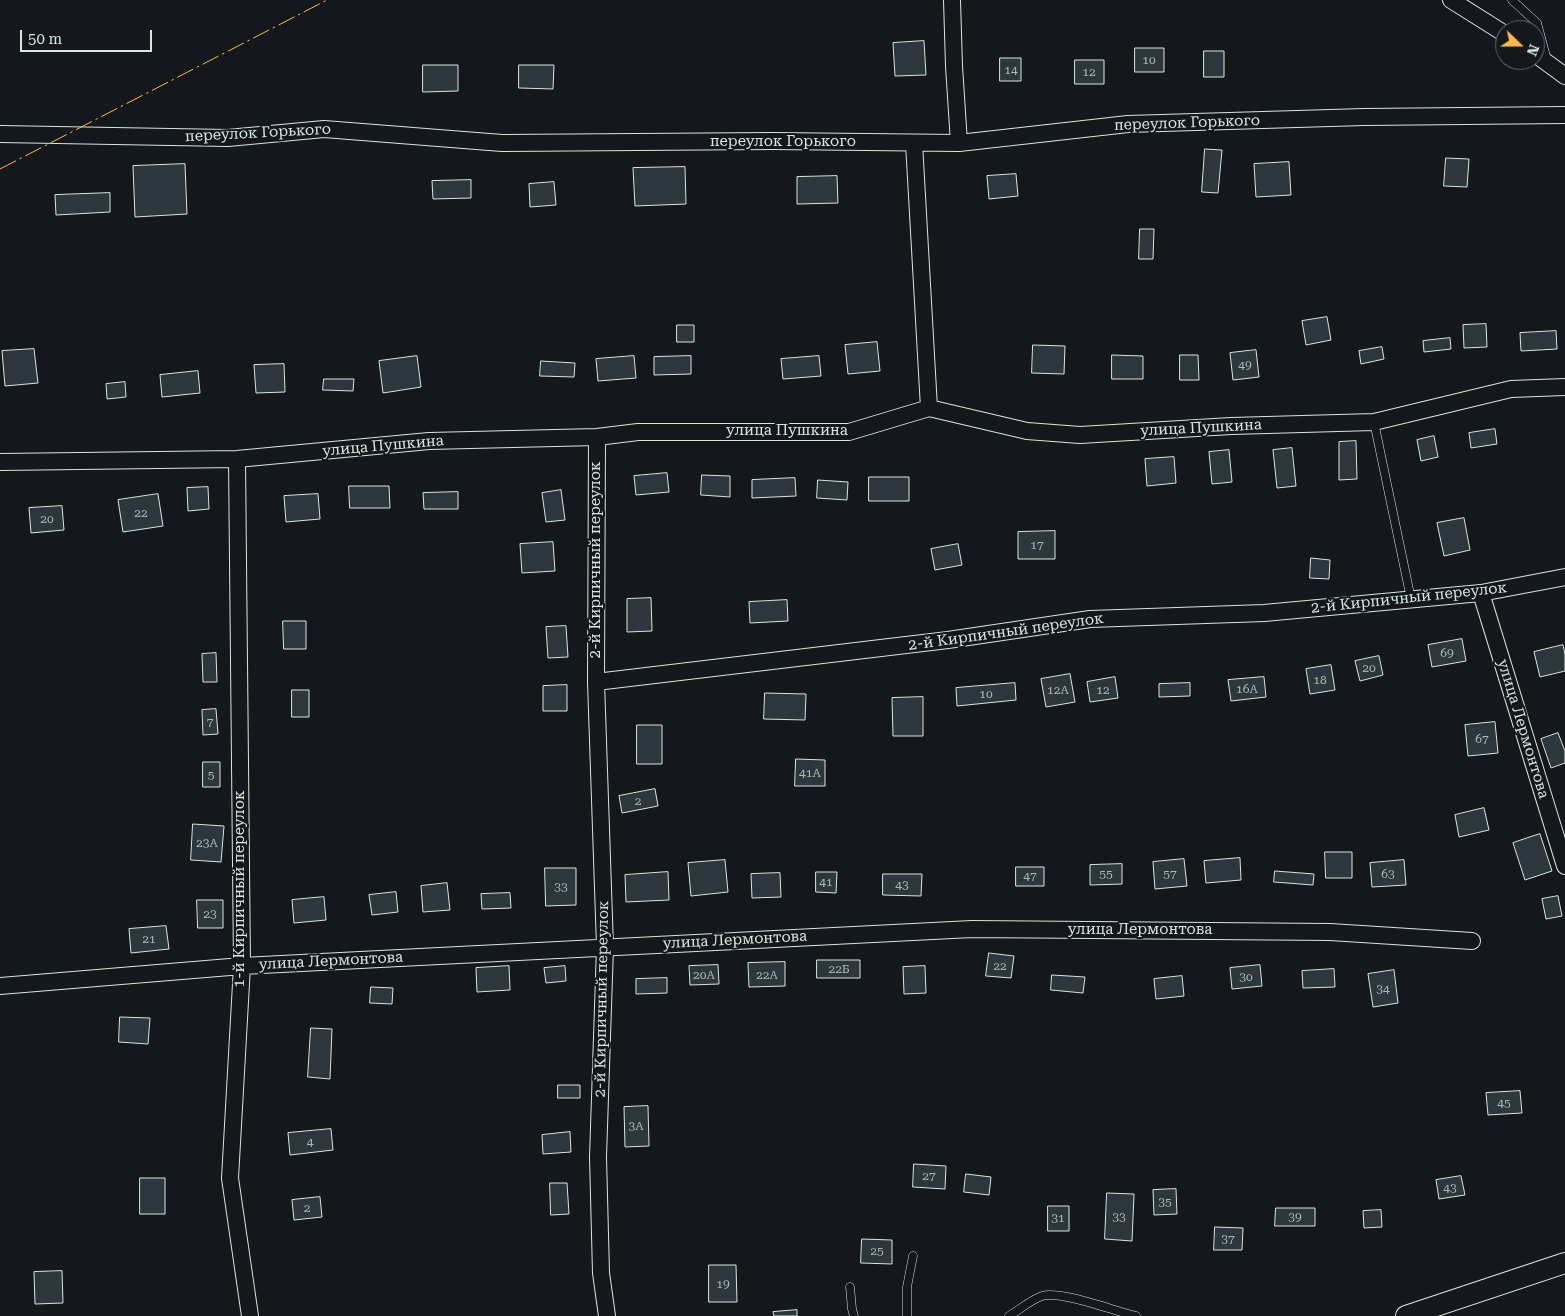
<!DOCTYPE html>
<html>
<head>
<meta charset="utf-8">
<style>
  body { margin:0 }
  #map { position:relative; width:1565px; height:1316px; overflow:hidden; background:#14181c; font-family:"Roboto Serif",serif }
  canvas { display:block }
  .north { position:absolute; left:1495px; top:20px; width:50px; height:50px; box-sizing:border-box; background:#14181c; border:1px solid #626a69; border-radius:50%; rotate:112deg; font-size:14px; font-weight:700; line-height:20px; text-align:center; color:#d8e6dc }
  .north::after { content:''; display:block; margin:auto; width:18px; height:22px; background:#ffb74d; clip-path:polygon(50% 0,100% 100%,50% 72%,0 100%) }
  .scale { position:absolute; left:20px; top:30px; width:132px; height:22px; box-sizing:border-box; border:2px solid #d8e6dc; border-top:0; padding-left:6px; font-size:15px; line-height:18px; white-space:nowrap; color:#d8e6dc; -webkit-text-stroke:4px #14181c; paint-order:stroke }
</style>
</head>
<body>
<div id="map">
<canvas width="1565" height="1316"></canvas>
<div class="north">N</div>
<div class="scale">50 m</div>
</div>
<script>
const c = document.querySelector('canvas').getContext('2d');
c.lineJoin = 'round';
function fill(path, color) { c.fillStyle = color; c.fill(path, 'evenodd'); }
function trace(path, color, width, dash) { c.strokeStyle = color; c.lineWidth = width; c.lineCap = dash ? 'butt' : 'round'; c.setLineDash(dash || []); c.stroke(path); }
function label(font, color, halo, rows, align = 'center') {
  c.font = font + ' "Roboto Serif",serif'; c.lineWidth = 4; c.setLineDash([]); c.textBaseline = 'middle'; c.strokeStyle = halo; c.fillStyle = color; for (const [text, x, y, turn = 0] of rows) {
    c.save(); c.translate(x, y); c.rotate((+turn || 0) * Math.PI / 180); c.textAlign = isNaN(turn) ? turn : align; if (halo) c.strokeText(text, 0, 0); c.fillText(text, 0, 0); c.restore();
  }
}
const building = new Path2D(`
  M 924,41 L 926,75 L 895,76 L 893,43 Z
  M 1135,48 L 1164,48 L 1164,72 L 1135,72 Z
  M 1204,51 L 1224,51 L 1224,77 L 1204,77 Z
  M 1000,58 L 1021,58 L 1021,81 L 1000,81 Z
  M 1075,60 L 1104,60 L 1104,84 L 1075,84 Z
  M 423,65 L 458,65 L 458,91 L 423,92 Z
  M 519,65 L 554,65 L 553,89 L 519,88 Z
  M 1205,149 L 1222,150 L 1218,193 L 1202,192 Z
  M 1446,158 L 1469,159 L 1467,187 L 1444,186 Z
  M 1289,162 L 1291,195 L 1256,197 L 1254,164 Z
  M 185,164 L 187,214 L 135,217 L 133,166 Z
  M 685,167 L 686,204 L 635,206 L 633,168 Z
  M 1016,174 L 1018,196 L 989,199 L 987,176 Z
  M 837,176 L 838,203 L 797,204 L 797,177 Z
  M 471,180 L 471,198 L 433,199 L 432,181 Z
  M 554,182 L 556,205 L 530,207 L 529,184 Z
  M 110,193 L 110,212 L 56,215 L 55,195 Z
  M 1140,229 L 1154,229 L 1153,259 L 1139,259 Z
  M 1327,317 L 1331,340 L 1306,345 L 1302,321 Z
  M 1486,324 L 1487,347 L 1464,348 L 1463,325 Z
  M 677,325 L 694,325 L 694,342 L 677,342 Z
  M 1556,331 L 1557,349 L 1521,351 L 1520,333 Z
  M 1450,338 L 1451,349 L 1424,352 L 1423,341 Z
  M 877,342 L 880,371 L 848,374 L 845,345 Z
  M 1033,345 L 1065,346 L 1064,374 L 1032,373 Z
  M 1382,347 L 1384,359 L 1361,364 L 1359,351 Z
  M 34,349 L 38,383 L 5,386 L 2,351 Z
  M 1256,350 L 1259,377 L 1233,380 L 1230,353 Z
  M 1112,355 L 1143,356 L 1143,379 L 1112,379 Z
  M 1180,355 L 1198,355 L 1199,380 L 1180,380 Z
  M 417,356 L 421,387 L 383,393 L 379,361 Z
  M 634,356 L 636,378 L 598,381 L 596,359 Z
  M 691,356 L 691,374 L 654,375 L 654,357 Z
  M 819,356 L 821,376 L 783,379 L 781,359 Z
  M 541,361 L 575,363 L 574,377 L 540,376 Z
  M 284,364 L 285,392 L 256,393 L 254,365 Z
  M 198,371 L 200,393 L 162,397 L 160,375 Z
  M 324,379 L 354,379 L 353,391 L 323,390 Z
  M 125,382 L 126,397 L 107,399 L 106,384 Z
  M 1495,429 L 1497,444 L 1471,448 L 1469,433 Z
  M 1434,436 L 1438,457 L 1421,461 L 1417,440 Z
  M 1356,441 L 1357,479 L 1339,480 L 1339,442 Z
  M 1292,448 L 1296,486 L 1277,488 L 1273,450 Z
  M 1229,450 L 1232,482 L 1212,484 L 1209,452 Z
  M 1174,457 L 1176,483 L 1147,486 L 1145,459 Z
  M 667,473 L 669,492 L 636,495 L 634,476 Z
  M 702,475 L 730,476 L 730,497 L 701,495 Z
  M 869,477 L 909,477 L 909,501 L 869,501 Z
  M 795,478 L 796,496 L 752,498 L 752,480 Z
  M 818,480 L 848,482 L 847,500 L 817,498 Z
  M 349,486 L 389,486 L 390,508 L 350,508 Z
  M 208,487 L 209,509 L 188,511 L 187,488 Z
  M 561,490 L 565,520 L 546,522 L 542,493 Z
  M 458,492 L 458,509 L 424,509 L 423,493 Z
  M 158,494 L 163,526 L 123,532 L 118,500 Z
  M 318,494 L 320,519 L 286,522 L 284,496 Z
  M 62,506 L 64,530 L 31,533 L 29,508 Z
  M 1464,518 L 1470,550 L 1444,556 L 1437,523 Z
  M 1055,531 L 1055,559 L 1018,559 L 1018,532 Z
  M 553,542 L 555,571 L 522,573 L 520,544 Z
  M 958,544 L 962,565 L 935,570 L 931,549 Z
  M 1311,558 L 1330,560 L 1329,579 L 1310,578 Z
  M 651,598 L 652,631 L 627,632 L 627,599 Z
  M 787,600 L 788,621 L 750,623 L 749,602 Z
  M 283,621 L 306,621 L 306,649 L 284,649 Z
  M 566,626 L 568,657 L 548,658 L 546,627 Z
  M 1462,639 L 1466,661 L 1432,667 L 1428,645 Z
  M 1563,645 L 1565,654 L 1565,671 L 1540,677 L 1534,652 Z
  M 216,653 L 217,682 L 203,682 L 202,654 Z
  M 1379,656 L 1383,675 L 1360,681 L 1355,661 Z
  M 1331,665 L 1335,690 L 1310,694 L 1306,669 Z
  M 1070,674 L 1075,702 L 1046,707 L 1041,679 Z
  M 1115,677 L 1118,698 L 1090,702 L 1087,682 Z
  M 1264,677 L 1266,697 L 1231,701 L 1228,680 Z
  M 1015,683 L 1016,700 L 957,706 L 956,688 Z
  M 1190,683 L 1190,696 L 1159,697 L 1159,684 Z
  M 567,685 L 567,711 L 543,711 L 543,686 Z
  M 292,690 L 309,690 L 309,717 L 292,717 Z
  M 765,693 L 806,694 L 805,720 L 764,719 Z
  M 923,697 L 923,736 L 893,736 L 892,698 Z
  M 216,709 L 218,734 L 203,735 L 202,710 Z
  M 1495,722 L 1498,753 L 1468,756 L 1465,725 Z
  M 637,725 L 662,725 L 662,764 L 637,764 Z
  M 1558,733 L 1565,751 L 1565,763 L 1551,768 L 1541,739 Z
  M 796,759 L 825,760 L 825,786 L 795,786 Z
  M 203,762 L 220,762 L 220,787 L 203,787 Z
  M 655,789 L 658,806 L 622,813 L 619,796 Z
  M 1484,808 L 1489,830 L 1459,837 L 1455,815 Z
  M 193,824 L 224,826 L 221,862 L 191,860 Z
  M 1540,834 L 1552,871 L 1525,880 L 1513,843 Z
  M 1325,852 L 1352,852 L 1352,878 L 1326,878 Z
  M 1240,858 L 1241,880 L 1206,883 L 1204,861 Z
  M 1184,859 L 1187,886 L 1155,889 L 1153,862 Z
  M 725,860 L 728,892 L 691,896 L 688,863 Z
  M 1404,860 L 1406,885 L 1372,887 L 1370,863 Z
  M 1122,864 L 1122,884 L 1090,885 L 1090,865 Z
  M 1016,867 L 1044,867 L 1044,886 L 1016,886 Z
  M 545,868 L 576,868 L 576,905 L 546,906 Z
  M 1275,871 L 1314,874 L 1313,885 L 1274,882 Z
  M 668,872 L 669,900 L 626,902 L 625,875 Z
  M 816,872 L 837,872 L 836,893 L 816,892 Z
  M 780,873 L 781,897 L 752,898 L 751,874 Z
  M 883,874 L 922,874 L 921,896 L 883,895 Z
  M 447,883 L 450,910 L 423,912 L 421,886 Z
  M 396,892 L 398,912 L 372,915 L 369,895 Z
  M 510,893 L 511,908 L 482,909 L 481,894 Z
  M 1558,896 L 1562,916 L 1546,919 L 1542,899 Z
  M 324,897 L 326,920 L 294,923 L 292,900 Z
  M 197,900 L 223,900 L 223,928 L 198,928 Z
  M 166,926 L 169,949 L 131,953 L 129,929 Z
  M 989,953 L 1014,956 L 1011,978 L 986,976 Z
  M 817,960 L 860,960 L 860,978 L 817,978 Z
  M 785,962 L 785,986 L 749,987 L 748,963 Z
  M 718,965 L 719,984 L 690,985 L 689,966 Z
  M 1260,965 L 1262,986 L 1232,989 L 1230,968 Z
  M 509,966 L 510,990 L 477,992 L 476,968 Z
  M 565,966 L 566,981 L 546,983 L 544,968 Z
  M 925,966 L 926,993 L 904,994 L 903,967 Z
  M 1334,969 L 1335,987 L 1303,988 L 1302,971 Z
  M 1394,970 L 1398,1003 L 1373,1007 L 1368,974 Z
  M 1052,975 L 1085,977 L 1083,993 L 1051,990 Z
  M 1182,976 L 1184,996 L 1156,999 L 1154,979 Z
  M 667,978 L 667,993 L 636,994 L 636,979 Z
  M 371,987 L 393,988 L 392,1004 L 370,1003 Z
  M 120,1017 L 150,1018 L 148,1044 L 119,1042 Z
  M 311,1028 L 332,1029 L 330,1079 L 308,1077 Z
  M 558,1085 L 580,1085 L 580,1098 L 558,1098 Z
  M 1520,1091 L 1522,1113 L 1488,1115 L 1486,1093 Z
  M 648,1106 L 649,1146 L 625,1147 L 624,1107 Z
  M 331,1129 L 333,1150 L 290,1155 L 288,1133 Z
  M 570,1132 L 571,1152 L 543,1154 L 542,1135 Z
  M 914,1164 L 946,1166 L 945,1189 L 913,1187 Z
  M 966,1174 L 991,1177 L 989,1195 L 964,1192 Z
  M 1461,1176 L 1465,1195 L 1439,1199 L 1436,1180 Z
  M 140,1178 L 165,1178 L 165,1214 L 140,1214 Z
  M 550,1183 L 567,1183 L 569,1214 L 551,1215 Z
  M 1176,1189 L 1177,1214 L 1154,1215 L 1153,1190 Z
  M 1107,1193 L 1134,1194 L 1132,1241 L 1105,1239 Z
  M 320,1197 L 322,1217 L 294,1220 L 292,1200 Z
  M 1048,1206 L 1069,1206 L 1069,1231 L 1048,1231 Z
  M 1276,1208 L 1315,1208 L 1315,1226 L 1275,1226 Z
  M 1381,1210 L 1382,1227 L 1364,1228 L 1363,1211 Z
  M 1215,1227 L 1243,1228 L 1242,1250 L 1214,1250 Z
  M 862,1239 L 892,1240 L 892,1264 L 861,1263 Z
  M 709,1265 L 736,1265 L 737,1302 L 709,1302 Z
  M 62,1271 L 63,1303 L 35,1304 L 34,1272 Z
  M 797,1310 L 797,1316 L 774,1316 L 773,1312 Z`);
fill(building, '#2c363c');
trace(building, '#d8e6dc', 1);
const service = new Path2D(`
  M 1512,0 L 1537,23 L 1547,60
  M 1374,422 L 1411,599
  M 850,1287 L 852,1309 L 854,1316
  M 907,1316 L 907,1287 L 913,1256
  M 1009,1316 C 1019,1310 1032,1299 1042,1296 C 1060,1290 1114,1311 1136,1316`);
const minor = new Path2D(`
  M 952,0 L 954,66 L 959,143
  M 1451,0 L 1505,34
  M 1535,54 L 1565,76
  M 0,134 L 228,138 L 324,129 L 502,143 L 772,141 L 959,143 L 1128,124 L 1364,117 L 1565,115
  M 914,143 L 929,408
  M 597,437 L 596,682 L 605,947 L 598,1157 L 601,1273 L 607,1316
  M 237,459 L 242,966 L 230,1178 L 250,1316
  M 0,462 L 237,459 L 429,441 L 597,437 L 638,432 L 849,432 L 929,408 L 1027,431 L 1080,435 L 1231,426 L 1374,422 L 1511,389 L 1565,387
  M 1481,593 L 1565,866
  M 596,682 L 948,640 L 1090,619 L 1264,613 L 1481,593 L 1565,577
  M 0,986 L 242,966 L 972,929 L 1330,932 L 1472,941`);
const tertiary = new Path2D(`
  M 1406,1316 L 1565,1263`);
trace(service, '#d8e6dc', 9);
trace(minor, '#d8e6dc', 18);
trace(tertiary, '#d8e6dc', 22);
trace(service, '#14181c', 8);
trace(minor, '#14181c', 16);
trace(tertiary, '#14181c', 20);
trace(new Path2D(`
  M 0,169 L 327,0`), '#ffb74d', 1, [18, 4, 2.5, 4]);
label('12px', '#adbab4', null, [
  ["10",1149,60],
  ["14",1011,70],
  ["12",1089,72],
  ["49",1245,365],
  ["22",141,513],
  ["20",47,519],
  ["17",1037,545],
  ["69",1447,653],
  ["20",1369,668],
  ["18",1320,680],
  ["16А",1247,689],
  ["12А",1058,690],
  ["12",1103,690],
  ["10",986,694],
  ["7",210,722],
  ["67",1482,739],
  ["41А",810,773],
  ["5",211,775],
  ["2",638,801],
  ["23А",207,843],
  ["55",1106,874],
  ["57",1170,874],
  ["63",1388,874],
  ["47",1030,876],
  ["41",826,882],
  ["43",902,885],
  ["33",561,887],
  ["23",210,914],
  ["21",149,939],
  ["22",1000,966],
  ["22Б",839,969],
  ["20А",704,975],
  ["22А",767,975],
  ["30",1246,977],
  ["34",1383,989],
  ["45",1504,1103],
  ["3А",636,1126],
  ["4",310,1142],
  ["27",929,1176],
  ["43",1450,1188],
  ["35",1165,1202],
  ["2",307,1208],
  ["33",1119,1217],
  ["39",1295,1217],
  ["31",1058,1218],
  ["37",1228,1239],
  ["25",877,1251],
  ["19",723,1284]
]);
label('15px', '#d8e6dc', '#14181c', [
  ["переулок Горького",1187,123,-2],
  ["переулок Горького",258,133,-3],
  ["переулок Горького",783,142],
  ["улица Пушкина",1201,428,-3],
  ["улица Пушкина",787,431],
  ["улица Пушкина",383,446,-5],
  ["2-й Кирпичный переулок",596,560,-90],
  ["2-й Кирпичный переулок",1409,598,-6],
  ["2-й Кирпичный переулок",1006,632,-8],
  ["улица Лермонтова",1523,729,73],
  ["1-й Кирпичный переулок",240,889,-90],
  ["улица Лермонтова",1140,930],
  ["улица Лермонтова",735,940,-3],
  ["улица Лермонтова",331,961,-3],
  ["2-й Кирпичный переулок",602,999,-89]
]);
</script>
</body>
</html>
